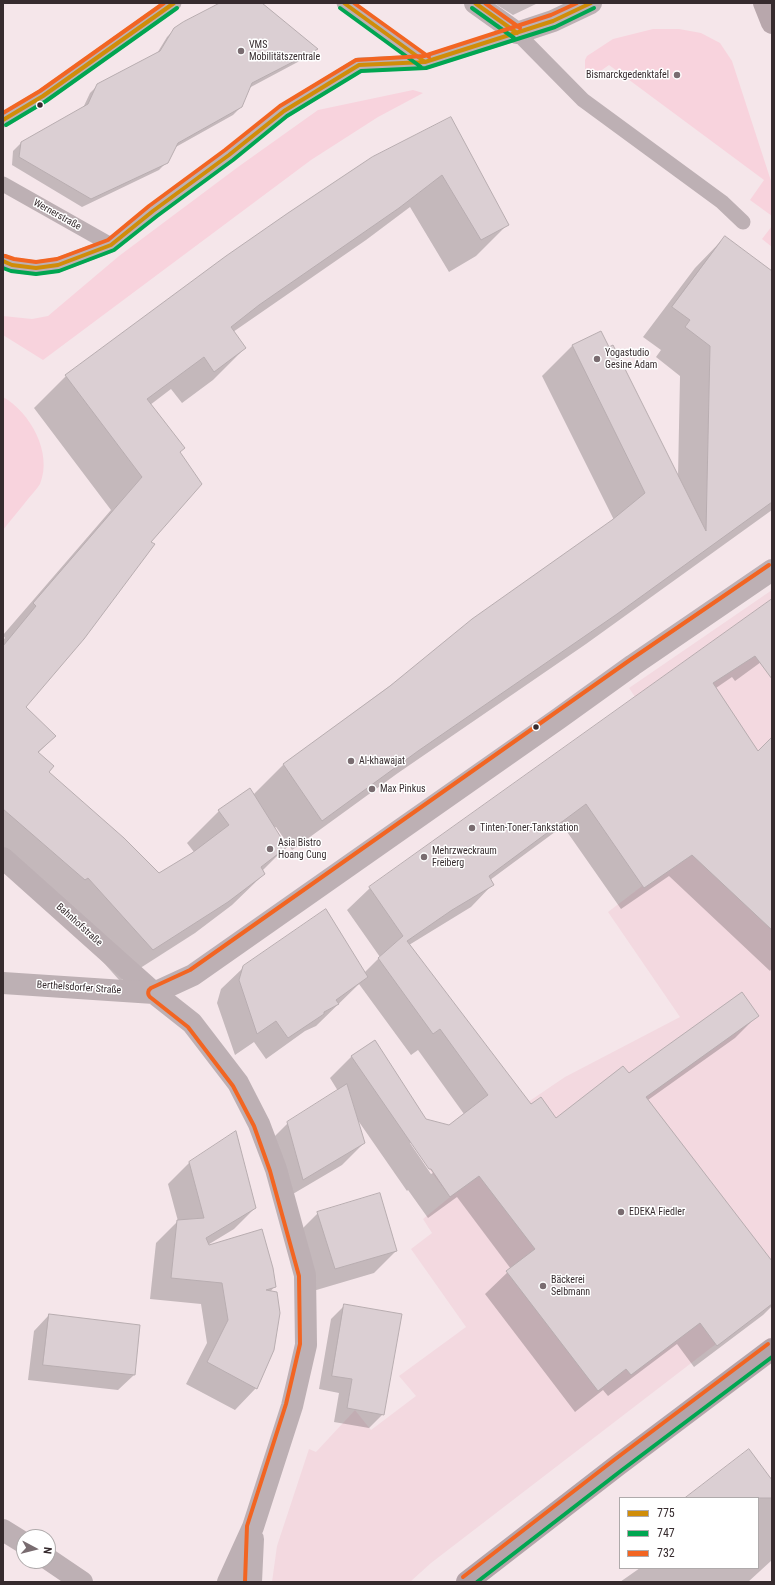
<!DOCTYPE html>
<html>
<head>
<meta charset="utf-8">
<style>
  body { margin:0 }
  #map { position:relative; width:775px; height:1585px; overflow:hidden; background:#f5e6ea; font-family:"Roboto Condensed",sans-serif }
  canvas { display:block }
  .frame { position:absolute; inset:0; border:4px solid #362b2e; pointer-events:none }
  .legend { position:absolute; left:619px; top:1497px; width:140px; height:72px; box-sizing:border-box; background:#fff; border:1px solid #afaaab; margin:0; padding:5px 7px; list-style:none; font-size:12px; color:#362b2e }
  .legend li { display:flex; align-items:center; gap:8px; height:20px }
  .legend b { width:20px; border:1px solid #afaaab }
  .north { position:absolute; left:16px; top:1529px; width:40px; height:40px; box-sizing:border-box; background:#fff; border:1px solid #afaaab; border-radius:50%; rotate:97deg; font-size:11px; font-weight:700; line-height:16px; text-align:center; color:#362b2e }
  .north::after { content:''; display:block; margin:auto; width:14px; height:18px; background:#796c70; clip-path:polygon(50% 0,100% 100%,50% 72%,0 100%) }
</style>
</head>
<body>
<div id="map">
<canvas width="775" height="1585"></canvas>
<div class="frame"></div>
<ul class="legend">
<li><b style="height:5px;background:#d08d09"></b>775</li>
<li><b style="height:5px;background:#00a651"></b>747</li>
<li><b style="height:5px;background:#f26522"></b>732</li>
</ul>
<div class="north">N</div>
</div>
<script>
const c = document.querySelector('canvas').getContext('2d');
c.lineJoin = 'round';
function fill(path, color) { c.fillStyle = color; c.fill(path, 'evenodd'); }
function trace(path, color, width, dash) { c.strokeStyle = color; c.lineWidth = width; c.lineCap = dash ? 'butt' : 'round'; c.setLineDash(dash || []); c.stroke(path); }
function label(font, color, halo, rows, align = 'center') {
  c.font = font + ' "Roboto Condensed",sans-serif'; c.lineWidth = 3; c.setLineDash([]); c.textBaseline = 'middle'; c.strokeStyle = halo; c.fillStyle = color; for (const [text, x, y, turn = 0] of rows) {
    c.save(); c.translate(x, y); c.rotate((+turn || 0) * Math.PI / 180); c.textAlign = isNaN(turn) ? turn : align; if (halo) c.strokeText(text, 0, 0); c.fillText(text, 0, 0); c.restore();
  }
}
fill(new Path2D(`
  M 772,590 L 772,1301 L 431,1563 L 410,1582 L 272,1582 L 277,1546 L 309,1449 L 316,1452 L 355,1410 L 371,1430 L 416,1396 L 399,1376 L 466,1327 L 411,1249 L 432,1233 L 423,1219 L 450,1197 L 429,1169 L 565,1077 L 680,1017 L 608,912 L 722,825 L 629,688 Z`), '#f3d9e0');
fill(new Path2D(`
  M 653,29 L 679,29 L 701,33 L 720,43 L 732,61 L 772,184 L 772,216 L 750,200 L 764,180 L 609,65 L 592,77 L 585,73 L 585,60 L 587,56 L 613,39 Z
  M 413,90 L 423,93 L 378,117 L 311,160 L 43,360 L 3,335 L 3,316 L 32,319 L 48,316 L 119,256 L 238,167 L 318,110 Z
  M 772,226 L 772,247 L 762,239 Z
  M 3,397 C 30,412 53,453 40,484 C 37,489 32,494 28,499 C 20,509 11,520 3,530 Z`), '#f8d3dd');
fill(new Path2D(`
  M 222,3 L 262,3 L 316,49 L 309,56 L 249,88 L 241,107 L 233,115 L 174,148 L 167,162 L 159,170 L 82,207 L 12,165 L 13,151 L 21,143 L 83,108 L 90,93 L 98,85 L 156,55 L 167,37 L 175,29 Z
  M 494,3 L 538,3 L 513,15 Z
  M 450,118 L 508,224 L 476,256 L 449,272 L 410,207 L 366,240 L 233,332 L 245,348 L 213,380 L 182,403 L 171,389 L 150,405 L 179,452 L 150,543 L 24,707 L 55,736 L 38,753 L 48,772 L 159,874 L 194,852 L 187,843 L 219,811 L 254,794 L 283,765 L 614,520 L 542,376 L 572,346 L 601,332 L 678,477 L 680,376 L 656,357 L 661,350 L 643,337 L 695,268 L 725,237 L 772,273 L 772,510 L 586,644 L 398,773 L 292,850 L 276,827 L 274,828 L 286,847 L 262,871 L 264,874 L 232,905 L 195,933 L 120,981 L 56,909 L 3,869 L 3,640 L 5,638 L 3,635 L 111,510 L 34,408 L 66,376 Z
  M 772,600 L 772,654 L 735,681 L 732,677 L 716,688 L 758,752 L 772,738 L 772,968 L 770,971 L 669,876 L 621,909 L 563,826 L 490,880 L 493,884 L 471,907 L 409,945 L 530,1105 L 555,1119 L 628,1074 L 757,1016 L 735,1038 L 648,1100 L 772,1263 L 772,1306 L 763,1315 L 694,1367 L 677,1344 L 608,1396 L 603,1390 L 575,1412 L 485,1294 L 511,1269 L 457,1197 L 428,1218 L 408,1190 L 407,1191 L 357,1119 L 364,1143 L 342,1165 L 281,1201 L 266,1145 L 288,1123 L 338,1091 L 330,1078 L 352,1056 L 425,1120 L 449,1126 L 464,1114 L 418,1050 L 411,1055 L 359,984 L 316,1026 L 305,1031 L 266,1059 L 254,1042 L 235,1055 L 217,1003 L 221,989 L 244,967 L 364,973 L 380,957 L 347,910 L 370,888 ZM 410,1143 L 412,1143 L 433,1173 L 431,1174 Z
  M 189,1163 L 255,1208 L 234,1229 L 206,1246 L 275,1286 L 270,1292 L 256,1388 L 235,1410 L 186,1384 L 207,1343 L 201,1304 L 150,1299 L 156,1243 L 178,1221 L 168,1184 Z
  M 318,1213 L 396,1251 L 374,1273 L 313,1291 L 296,1235 Z
  M 345,1305 L 383,1414 L 369,1428 L 334,1422 L 339,1393 L 319,1389 L 331,1319 Z
  M 49,1315 L 139,1326 L 134,1375 L 118,1390 L 28,1380 L 34,1331 Z
  M 772,1482 L 772,1560 L 748,1582 L 620,1582 L 640,1568 L 758,1568 L 758,1498 L 687,1498 Z`), '#0003');
const building = new Path2D(`
  M 220,3 L 262,3 L 318,49 L 252,83 L 242,107 L 178,143 L 168,163 L 91,199 L 19,157 L 21,142 L 88,104 L 97,84 L 160,51 L 174,28 L 183,22 Z
  M 451,117 L 509,225 L 481,240 L 442,175 L 399,208 L 259,305 L 231,327 L 246,348 L 214,372 L 204,357 L 147,399 L 185,448 L 180,452 L 202,484 L 151,542 L 155,544 L 84,639 L 26,707 L 56,736 L 38,752 L 54,766 L 49,772 L 124,838 L 159,873 L 192,853 L 229,825 L 218,810 L 250,788 L 287,847 L 261,867 L 265,874 L 228,902 L 153,950 L 88,878 L 85,880 L 3,809 L 3,646 L 36,606 L 33,603 L 142,477 L 65,375 L 226,256 L 288,213 L 372,157 Z
  M 725,236 L 772,271 L 772,502 L 617,614 L 418,751 L 322,821 L 283,764 L 390,686 L 472,619 L 612,520 L 645,493 L 572,345 L 601,331 L 609,347 L 613,345 L 706,531 L 710,346 L 685,327 L 690,320 L 672,307 Z
  M 772,599 L 772,679 L 755,656 L 713,683 L 758,751 L 772,737 L 772,930 L 692,855 L 644,888 L 586,804 L 489,876 L 494,885 L 452,910 L 407,941 L 531,1104 L 541,1097 L 556,1118 L 623,1066 L 629,1073 L 742,992 L 759,1016 L 646,1097 L 772,1261 L 772,1304 L 717,1346 L 700,1323 L 631,1375 L 626,1369 L 598,1391 L 506,1271 L 535,1249 L 479,1176 L 450,1197 L 431,1169 L 429,1169 L 351,1056 L 375,1040 L 426,1119 L 449,1125 L 488,1095 L 440,1029 L 433,1034 L 378,958 L 403,936 L 369,887 Z
  M 326,909 L 368,977 L 336,1000 L 339,1004 L 324,1012 L 324,1014 L 288,1038 L 276,1021 L 257,1034 L 239,980 L 243,966 Z
  M 347,1084 L 365,1143 L 303,1180 L 287,1122 Z
  M 236,1131 L 256,1208 L 206,1238 L 209,1245 L 262,1229 L 273,1268 L 276,1287 L 266,1290 L 277,1292 L 280,1313 L 274,1350 L 257,1389 L 207,1362 L 228,1320 L 222,1283 L 171,1278 L 177,1220 L 204,1218 L 189,1162 Z
  M 380,1193 L 397,1251 L 335,1269 L 317,1212 Z
  M 344,1304 L 402,1314 L 384,1415 L 347,1408 L 352,1379 L 332,1376 Z
  M 49,1314 L 140,1325 L 135,1375 L 43,1365 Z
  M 749,1449 L 772,1480 L 772,1498 L 685,1498 Z`);
fill(building, '#dbcfd3');
trace(building, '#b8adb0', 1);
trace(new Path2D(`
  M 344,3 L 425,62
  M 3,120 L 43,96 L 174,3
  M 3,184 L 111,245
  M 3,261 L 12,265 L 36,268 L 58,265 L 111,245 L 153,211 L 229,155 L 284,111 L 359,65 L 425,62 L 517,33 L 583,100 L 722,202 L 743,222`), '#bdb0b4', 15);
trace(new Path2D(`
  M 475,3 L 517,33 L 553,21 L 591,3
  M 3,858 L 154,993 L 193,975 L 558,719 L 633,665 L 772,570
  M 3,1530 L 24,1543
  M 48,1559 L 82,1582`), '#bdb0b4', 22);
trace(new Path2D(`
  M 3,983 L 154,993 L 192,1023 L 238,1083 L 259,1124 L 276,1169 L 305,1275 L 306,1345 L 292,1406 L 253,1527 L 228,1582
  M 251,1582 L 253,1539`), '#bdb0b4', 22);
trace(new Path2D(`
  M 467,1582 L 618,1465 L 772,1349`), '#b4a4a9', 22);
trace(new Path2D(`
  M 764,3 L 772,23`), '#b8a7ac', 22);
trace(new Path2D(`
  M 344,3 L 425,62
  M 475,3 L 517,33
  M 3,120 L 43,96 L 174,3
  M 3,261 L 12,265 L 36,268 L 58,265 L 111,245 L 153,211 L 229,155 L 284,111 L 359,65 L 425,62 L 553,21 L 591,3`), '#d08d09', 4);
trace(new Path2D(`
  M 340,8 L 421,67
  M 472,8 L 514,38
  M 6,125 L 46,101 L 177,8
  M 3,268 L 11,271 L 36,274 L 59,271 L 114,250 L 157,216 L 233,160 L 287,116 L 361,71 L 426,68 L 555,27 L 594,8
  M 477,1582 L 622,1470 L 772,1357`), '#00a651', 4);
trace(new Path2D(`
  M 354,3 L 429,57
  M 485,3 L 520,28
  M 3,113 L 40,91 L 164,3
  M 5,256 L 14,259 L 36,262 L 57,259 L 108,240 L 149,206 L 225,150 L 280,106 L 356,60 L 424,56 L 551,15 L 577,3
  M 463,1577 L 614,1460 L 768,1344
  M 245,1582 L 247,1526 L 286,1404 L 300,1344 L 299,1276 L 270,1171 L 254,1126 L 233,1086 L 188,1027 L 150,997 C 147,994 148,990 151,988 L 190,970 L 630,660 L 769,565`), '#f26522', 4);
for (const [x, y, r, color] of [
  [241,51,4,"#796c70"],
  [677,75,4,"#796c70"],
  [40,105,3.5,"#362b2e"],
  [597,359,4,"#796c70"],
  [536,727,3.5,"#362b2e"],
  [351,761,4,"#796c70"],
  [372,789,4,"#796c70"],
  [472,828,4,"#796c70"],
  [270,849,4,"#796c70"],
  [424,857,4,"#796c70"],
  [621,1212,4,"#796c70"],
  [543,1286,4,"#796c70"]
]) { const dot = new Path2D(); dot.arc(x, y, r, 0, 2 * Math.PI); c.fillStyle = color; c.fill(dot); trace(dot, '#fff', 1.5); }
label('10px', '#362b2e', '#fff', [
  ["VMS",249,45],
  ["Mobilitätszentrale",249,57],
  ["Bismarckgedenktafel",669,75,"right"],
  ["Yogastudio",605,353],
  ["Gesine Adam",605,365],
  ["Al-khawajat",359,761],
  ["Max Pinkus",380,789],
  ["Tinten-Toner-Tankstation",480,828],
  ["Asia Bistro",278,843],
  ["Hoang Cung",278,855],
  ["Mehrzweckraum",432,851],
  ["Freiberg",432,863],
  ["EDEKA Fiedler",629,1212],
  ["Bäckerei",551,1280],
  ["Selbmann",551,1292]
], 'left');
label('10px', '#362b2e', '#fff', [
  ["Wernerstraße",57,215,29],
  ["Bahnhofstraße",79,925,42],
  ["Berthelsdorfer Straße",79,988,4]
]);
</script>
</body>
</html>
